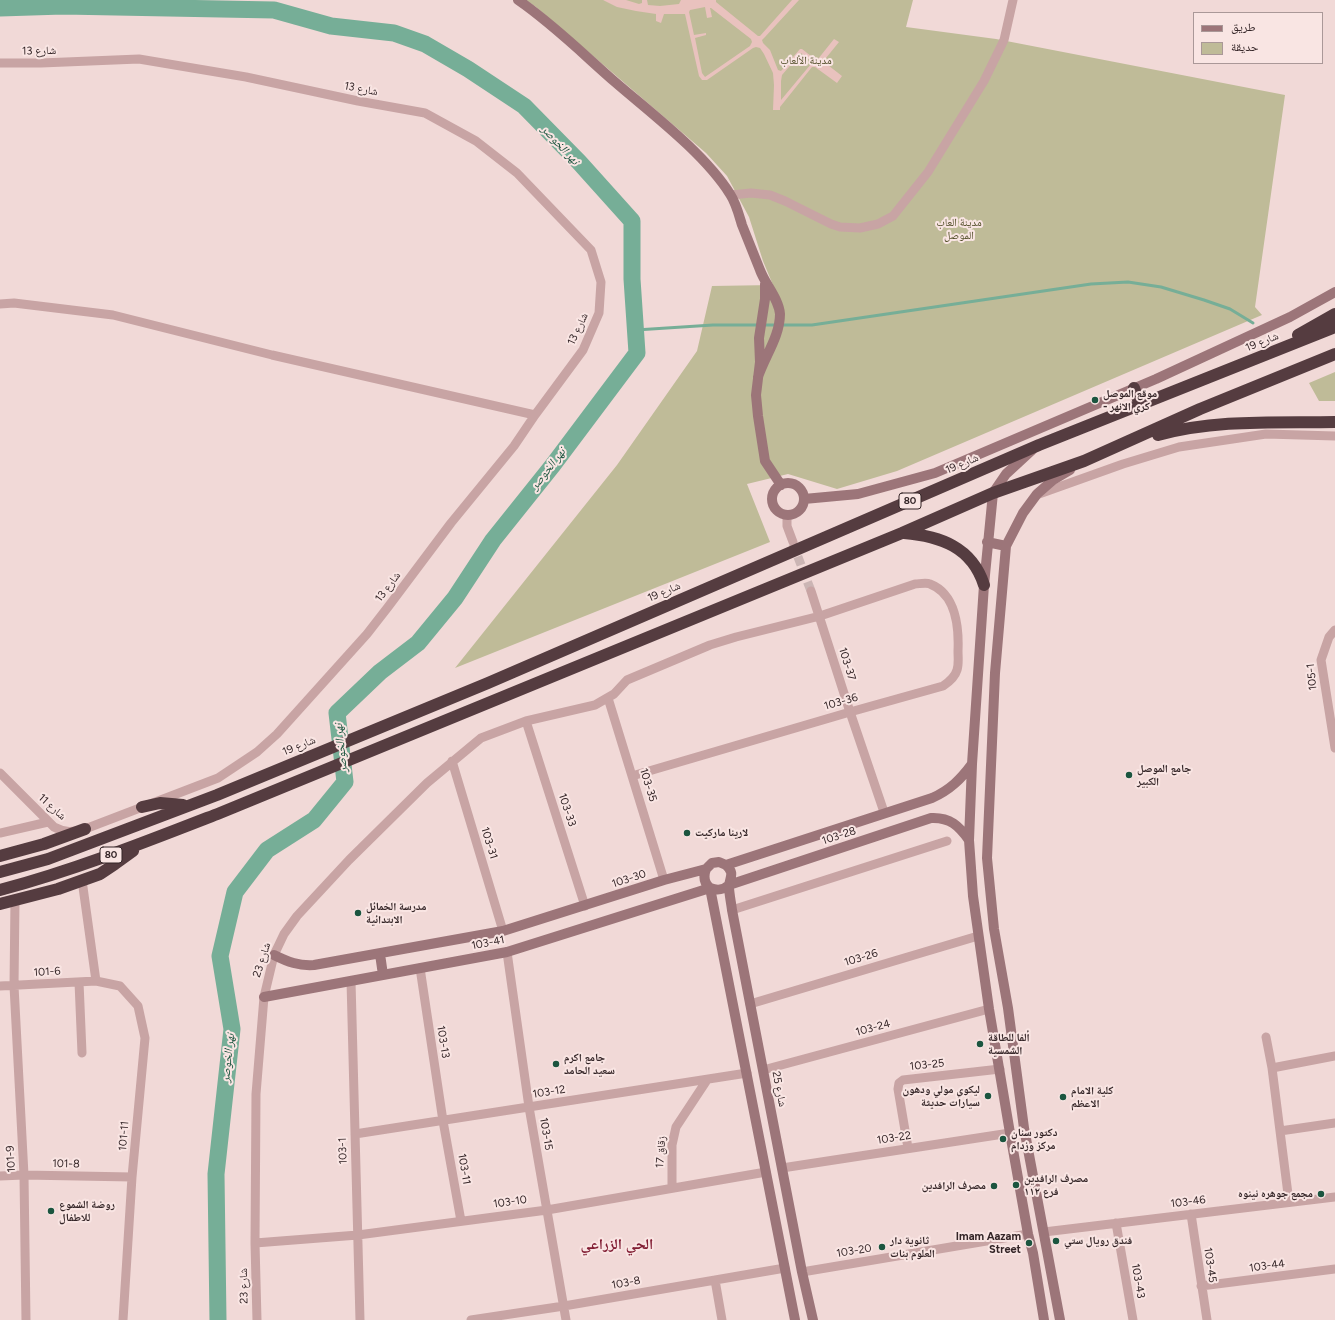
<!DOCTYPE html>
<html>
<head>
<meta charset="utf-8">
<style>
  body { margin:0 }
  #map { position:relative; width:1335px; height:1320px; overflow:hidden; background:#f1d9d7; font-family:Figtree,"Noto Naskh Arabic",sans-serif }
  canvas { display:block }
  .legend { position:absolute; left:1193px; top:12px; width:130px; height:52px; box-sizing:border-box; background:#f9e5e3; border:1px solid #aa9898; margin:0; padding:5px 7px; list-style:none; font-size:12px; color:#342527 }
  .legend li { display:flex; align-items:center; gap:8px; height:20px }
  .legend b { width:20px; border:1px solid #aa9898 }
</style>
</head>
<body>
<div id="map">
<canvas width="1335" height="1320"></canvas>
<ul class="legend">
<li><b style="height:5px;background:#9c7579"></b>طريق</li>
<li><b style="height:11px;background:#bfbb98"></b>حديقة</li>
</ul>
</div>
<script>
const c = document.querySelector('canvas').getContext('2d');
c.lineJoin = 'round';
function fill(path, color) { c.fillStyle = color; c.fill(path, 'evenodd'); }
function trace(path, color, width, dash) { c.strokeStyle = color; c.lineWidth = width; c.lineCap = dash ? 'butt' : 'round'; c.setLineDash(dash || []); c.stroke(path); }
function label(font, color, halo, rows, align = 'center') {
  c.font = font + ' Figtree,"Noto Naskh Arabic",sans-serif'; c.lineWidth = 4; c.setLineDash([]); c.textBaseline = 'middle'; c.strokeStyle = halo; c.fillStyle = color; for (const [text, x, y, turn = 0] of rows) {
    c.save(); c.translate(x, y); c.rotate((+turn || 0) * Math.PI / 180); c.textAlign = isNaN(turn) ? turn : align; if (halo) c.strokeText(text, 0, 0); c.fillText(text, 0, 0); c.restore();
  }
}
fill(new Path2D(`
  M 526,0 L 913,0 L 906,27 L 996,39 L 1285,95 L 1255,307 L 1262,315 L 897,471 L 837,489 L 788,474 L 747,484 L 770,542 L 455,668 L 617,465 L 697,351 L 712,286 L 773,285 L 763,261 L 749,217 L 727,176 L 706,153 L 536,7 Z
  M 1335,372 L 1335,401 L 1319,401 L 1309,383 Z`), '#bfbb98');
fill(new Path2D(`
  M 603,0 L 626,0 L 639,4 L 642,3 L 642,0 L 647,0 L 648,5 L 660,6 L 679,4 L 681,0 L 716,0 L 716,2 L 758,36 L 760,36 L 792,0 L 799,0 L 765,37 L 762,40 L 763,43 L 770,50 L 778,70 L 781,71 L 800,49 L 802,49 L 816,60 L 818,59 L 834,39 L 839,42 L 826,58 L 824,62 L 842,76 L 837,83 L 815,67 L 812,67 L 780,107 L 780,110 L 773,110 L 774,85 L 773,73 L 764,54 L 760,48 L 756,47 L 753,48 L 707,80 L 702,80 L 699,76 L 685,14 L 664,14 L 661,23 L 656,21 L 656,14 L 636,11 L 617,7 ZM 705,7 L 707,18 L 712,17 L 710,8 L 711,8 L 751,39 L 752,42 L 750,46 L 705,77 L 702,73 L 695,38 L 706,35 L 706,33 L 694,35 L 689,12 L 690,10 ZM 801,53 L 810,60 L 811,64 L 781,100 L 781,81 L 782,75 Z`), '#e9c2be');
trace(new Path2D(`
  M 636,330 L 713,325 L 812,325 L 1091,284 L 1128,282 L 1161,287 L 1204,300 L 1230,309 L 1253,323`), '#76ae97', 3);
trace(new Path2D(`
  M 0,8 L 63,6 L 274,10 L 331,26 L 394,33 L 425,44 L 468,69 L 524,106 L 579,162 L 632,221 L 632,279 L 637,353 L 553,465 L 493,540 L 455,598 L 418,643 L 380,672 L 337,713 L 345,782 L 314,820 L 267,850 L 235,892 L 220,956 L 232,1029 L 216,1174 L 218,1320`), '#76ae97', 17);
trace(new Path2D(`
  M 793,544 L 811,591`), '#cbb5b4', 9, [9, 4.5]);
trace(new Path2D(`
  M 0,63 L 41,63 L 139,59 L 246,77 L 358,101 L 425,113 L 476,141 L 517,173 L 591,250 L 601,282 L 599,313 L 583,350 L 535,415 L 514,446 L 451,523 L 388,607 L 367,634 L 277,734 L 257,752 L 218,778 L 85,829 C 73,832 65,833 54,827 L 0,773
  M 731,195 L 751,193 L 770,195 L 785,201 L 831,224 L 840,227 L 860,228 L 878,224 L 893,216 L 928,172 L 984,81 L 1004,40 L 1013,0
  M 0,304 L 14,303 L 113,315 L 272,355 L 535,415
  M 1039,494 L 1123,464 L 1179,447 L 1266,434 L 1335,436
  M 787,515 L 787,526 L 793,542
  M 811,591 L 850,712 L 884,812
  M 1335,630 L 1329,637 L 1321,660 L 1335,748
  M 608,698 L 664,880
  M 526,721 L 585,906
  M 452,761 L 503,931
  M 0,833 L 48,822
  M 82,880 L 96,981
  M 15,900 L 14,986 L 24,1175 L 26,1320
  M 732,910 L 947,841
  M 507,952 L 529,1107 L 566,1320
  M 420,968 L 443,1121 L 461,1221
  M 351,981 L 360,1320
  M 79,982 L 82,1053
  M 0,986 L 96,981 L 120,986 L 138,1006 L 145,1038 L 132,1177 L 123,1320
  M 750,1004 L 978,936
  M 1266,1037 L 1272,1068 L 1289,1202
  M 1272,1068 L 1335,1056
  M 763,1070 L 989,1009
  M 1280,1131 L 1335,1123
  M 355,1134 L 747,1073
  M 908,1148 L 898,1089 L 899,1083 L 903,1080 L 1000,1069
  M 782,1168 L 1010,1133
  M 0,1176 L 24,1175 L 132,1177
  M 672,1188 L 672,1145 L 676,1127 L 707,1080
  M 1191,1214 L 1207,1320
  M 1116,1223 L 1133,1320
  M 1044,1232 L 1335,1197
  M 255,1243 L 358,1235 L 547,1210 L 766,1172
  M 802,1272 L 1028,1234
  M 715,1280 L 722,1320
  M 1201,1286 L 1335,1269
  M 257,1320 L 255,1243 L 256,1094 L 264,997 L 274,955 L 284,934 L 297,916 L 349,860 L 427,783 L 481,738 L 526,721 L 595,705 L 614,694 L 627,680 L 710,645 L 736,637 L 820,616 L 915,584 C 919,584 926,582 930,584 C 956,594 959,628 958,651 C 958,658 959,664 957,670 C 955,677 949,682 943,686 L 850,712 L 632,776
  M 471,1320 L 564,1306 L 785,1268`), '#c8a4a4', 9);
trace(new Path2D(`
  M 518,0 C 553,24 584,55 615,82 C 652,114 704,153 730,194 C 736,203 739,215 742,225 C 748,240 754,255 760,270 C 765,284 779,299 780,314 C 780,336 765,356 758,377
  M 765,284 L 765,299 L 759,338 L 760,362 L 756,395 L 758,416 L 765,461 L 781,485
  M 1032,450 L 1006,474 L 993,493 L 984,585 L 972,764 L 969,840 L 973,896 L 989,1009 L 1010,1133 L 1028,1234 L 1033,1253 L 1044,1320
  M772 499a16 16 0 1 1 32 0a16 16 0 1 1-32 0Z
  M 804,499 L 858,494 L 935,473 L 1156,379 L 1290,317 L 1335,292
  M 987,542 L 1006,546
  M 726,865 C 735,873 730,877 729,886 C 729,893 731,902 732,910 L 802,1272 L 813,1320
  M 706,869 C 703,877 704,883 710,888 L 795,1320
  M 380,954 L 383,975
  M 274,955 C 288,962 299,966 314,965 L 503,931 L 664,880 L 706,869 L 712,863 L 719,862 L 726,865 L 932,798 C 950,790 961,779 972,764
  M 264,997 L 507,952 L 710,888 C 718,891 723,890 729,885 L 931,818 C 950,817 959,826 969,840
  M 1060,1320 L 1024,1128 L 1008,1008 L 994,929 L 987,858 L 995,673 L 1006,546 L 1023,513 L 1037,494 L 1053,480 L 1070,470`), '#9c7579', 10);
trace(new Path2D(`
  M 1298,335 L 1335,314
  M 1134,388 L 1140,405
  M 1158,435 C 1216,419 1276,423 1335,422
  M 904,533 C 940,536 972,547 984,585
  M 142,807 L 160,803 L 183,805
  M 0,856 L 44,844 L 85,829
  M 0,872 L 48,859 L 217,795 L 488,683 L 1039,445 L 1335,327
  M 0,890 C 75,870 148,841 220,813 L 902,533 L 993,493 L 1084,461 L 1200,409 L 1335,354
  M 0,904 L 58,889 L 100,874 L 115,864 L 133,851`), '#553c40', 12);
for (const [x, y, r, color] of [
  [1095,400,4,"#1b553f"],
  [1129,775,4,"#1b553f"],
  [687,833,4,"#1b553f"],
  [358,913,4,"#1b553f"],
  [980,1044,4,"#1b553f"],
  [556,1064,4,"#1b553f"],
  [988,1096,4,"#1b553f"],
  [1063,1097,4,"#1b553f"],
  [1003,1139,4,"#1b553f"],
  [1016,1185,4,"#1b553f"],
  [994,1186,4,"#1b553f"],
  [1321,1194,4,"#1b553f"],
  [51,1211,4,"#1b553f"],
  [1056,1241,4,"#1b553f"],
  [1029,1243,4,"#1b553f"],
  [882,1247,4,"#1b553f"]
]) { const dot = new Path2D(); dot.arc(x, y, r, 0, 2 * Math.PI); c.fillStyle = color; c.fill(dot); trace(dot, '#f9e5e3', 1.5); }
for (const [x, y, w] of [
  [910,501,22],
  [111,855,22]
]) { const box = new Path2D(); box.roundRect(x - w / 2, y - 8, w, 16, 3); c.fillStyle = '#f9e5e3'; c.fill(box); trace(box, '#342527', 1); }
label('bold 10px', '#342527', null, [
  ["80",910,501],
  ["80",111,855]
]);
label('11px', '#342527', '#f9e5e3', [
  ["شارع 13",39,51,-1],
  ["شارع 13",361,89,11],
  ["شارع 13",578,329,-65],
  ["شارع 19",1262,342,-22],
  ["شارع 19",962,464,-23],
  ["شارع 13",388,587,-53],
  ["شارع 19",664,592,-23],
  ["103-37",847,664,73],
  ["105-1",1312,677,-96],
  ["103-36",841,702,-16],
  ["شارع 19",299,746,-22],
  ["103-35",648,785,73],
  ["شارع 11",52,807,42],
  ["103-33",567,810,72],
  ["103-28",839,836,-18],
  ["103-31",489,843,73],
  ["103-30",629,879,-18],
  ["103-41",488,943,-11],
  ["103-26",861,958,-17],
  ["شارع 23",262,960,-72],
  ["101-6",47,972,-3],
  ["103-24",873,1028,-15],
  ["103-13",443,1042,81],
  ["103-25",927,1065,-6],
  ["شارع 25",779,1089,79],
  ["103-12",549,1092,-9],
  ["103-15",546,1134,80],
  ["101-11",124,1136,-85],
  ["103-22",894,1138,-9],
  ["103-1",343,1151,-92],
  ["زقاق 17",661,1152,-86],
  ["101-9",11,1159,-93],
  ["101-8",66,1164,1],
  ["103-11",464,1169,80],
  ["103-10",510,1202,-8],
  ["103-46",1188,1202,-7],
  ["103-20",854,1251,-9],
  ["103-45",1210,1265,82],
  ["103-44",1267,1266,-8],
  ["103-43",1138,1281,80],
  ["103-8",626,1283,-10],
  ["شارع 23",244,1286,-91]
]);
label('11px', '#524e29', '#f9e5e3', [
  ["مدينة الألعاب",806,61],
  ["مدينة العاب",959,223],
  ["الموصل",959,236]
]);
label('bold 11px', '#342527', '#f9e5e3', [
  ["موقع الموصل",1103,394],
  ["- كري الانهر",1103,407],
  ["جامع الموصل",1137,769],
  ["الكبير",1137,782],
  ["لارينا ماركيت",695,833],
  ["مدرسة الخمائل",366,907],
  ["الابتدائية",366,920],
  ["ألفا للطاقة",988,1038],
  ["الشمسية",988,1051],
  ["جامع اكرم",564,1058],
  ["سعيد الحامد",564,1071],
  ["ليكوي مولي ودهون",980,1090,"right"],
  ["سيارات حديثة",980,1103,"right"],
  ["كلية الامام",1071,1091],
  ["الاعظم",1071,1104],
  ["دكتور سنان",1011,1133],
  ["مركز وزدام",1011,1146],
  ["مصرف الرافدين",1024,1179],
  ["فرع ١١٢",1024,1192],
  ["مصرف الرافدين",986,1186,"right"],
  ["مجمع جوهره نينوه",1313,1194,"right"],
  ["روضة الشموع",59,1205],
  ["للاطفال",59,1218],
  ["Imam Aazam",1021,1237,"right"],
  ["Street",1021,1250,"right"],
  ["ثانوية دار",890,1241],
  ["العلوم بنات",890,1254],
  ["فندق رويال ستي",1064,1241]
], 'left');
label('italic 12px', '#1b553f', '#f9e5e3', [
  ["نهر الخوصر",560,145,47],
  ["نهر الخوصر",548,469,-52],
  ["نهر الخوصر",341,748,-96],
  ["نهر الخوصر",228,1058,-84]
]);
label('bold 15px', '#821e34', '#f9e5e3', [
  ["الحي الزراعي",617,1245]
]);
</script>
</body>
</html>
